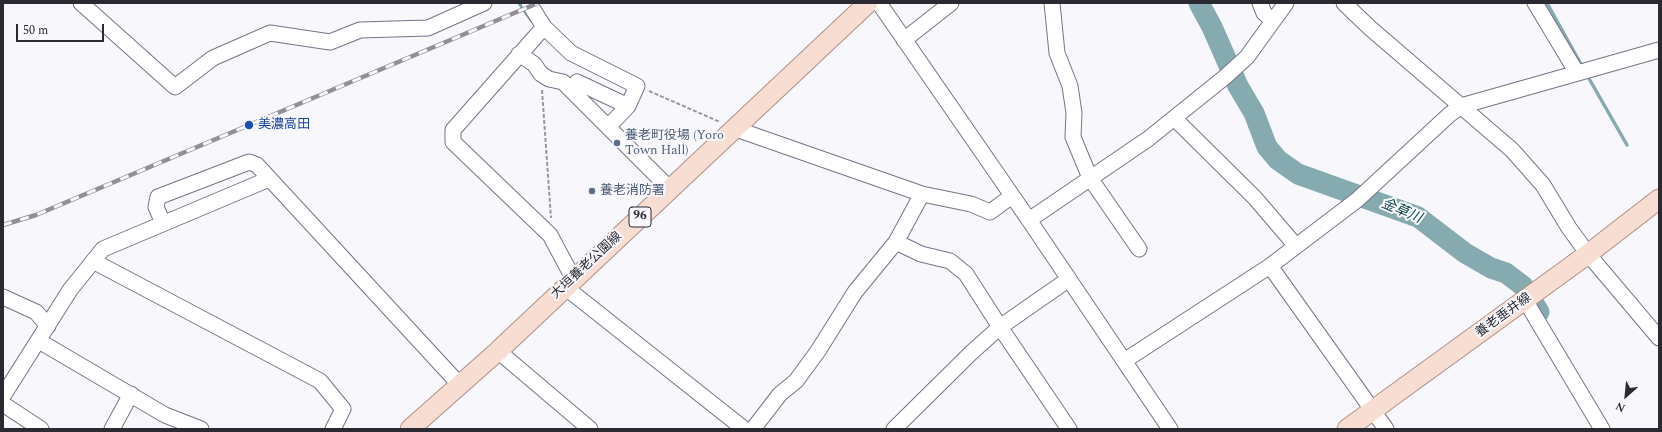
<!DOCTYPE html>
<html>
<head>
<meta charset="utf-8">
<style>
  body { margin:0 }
  #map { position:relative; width:1662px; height:432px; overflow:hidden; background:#f8f8fc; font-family:Spectral,serif }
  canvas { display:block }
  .frame { position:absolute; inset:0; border:4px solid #2b2a32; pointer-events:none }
  .north { position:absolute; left:1606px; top:376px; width:40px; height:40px; -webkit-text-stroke:3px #f8f8fc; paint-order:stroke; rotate:207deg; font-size:11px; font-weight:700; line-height:16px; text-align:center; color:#2b2a32 }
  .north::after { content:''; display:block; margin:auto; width:14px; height:18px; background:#2b2a32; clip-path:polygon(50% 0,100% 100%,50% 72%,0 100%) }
  .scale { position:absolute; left:16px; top:24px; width:88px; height:18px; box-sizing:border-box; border:2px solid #2b2a32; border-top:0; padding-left:5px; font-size:12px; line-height:14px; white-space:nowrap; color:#2b2a32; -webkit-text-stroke:3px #f8f8fc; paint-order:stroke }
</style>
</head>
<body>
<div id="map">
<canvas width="1662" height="432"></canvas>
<div class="frame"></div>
<div class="north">N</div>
<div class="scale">50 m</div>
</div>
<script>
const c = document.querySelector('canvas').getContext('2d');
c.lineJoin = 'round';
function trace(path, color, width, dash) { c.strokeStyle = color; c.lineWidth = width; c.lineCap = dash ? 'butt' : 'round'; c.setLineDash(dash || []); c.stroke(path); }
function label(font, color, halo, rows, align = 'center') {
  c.font = font + ' Spectral,"Noto Sans JP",serif'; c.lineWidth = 4; c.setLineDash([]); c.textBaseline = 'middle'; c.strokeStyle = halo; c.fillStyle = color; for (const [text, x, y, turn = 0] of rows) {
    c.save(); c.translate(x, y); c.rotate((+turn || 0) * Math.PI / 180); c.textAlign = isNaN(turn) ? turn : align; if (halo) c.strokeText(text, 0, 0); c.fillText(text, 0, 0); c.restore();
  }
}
trace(new Path2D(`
  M 519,3 L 531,20
  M 1547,3 L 1583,68
  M 1587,75 L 1627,145`), '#85aaaf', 3.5);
trace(new Path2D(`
  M 1199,3 L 1212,27 L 1238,86 L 1254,113 L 1267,147 L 1278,160 L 1298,174 L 1418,217 L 1465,253 L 1491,268 L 1506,273 L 1523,286 L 1539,312`), '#85aaaf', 21);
const minor = new Path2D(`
  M 81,3 L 175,87 L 213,58 L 270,33 L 330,42 L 360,30 L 428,28 L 484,3
  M 529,3 L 544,27 L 571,53 L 637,86 L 628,106 L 608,127
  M 879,3 L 1029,220 L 1170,429
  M 1052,3 L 1057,53 L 1070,86 L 1074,113 L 1073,137 L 1090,178 L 1139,249
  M 1260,3 L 1264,13 L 1273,21
  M 1344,3 L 1370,28 L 1512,150 L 1543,185 L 1569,228 L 1588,254 L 1659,338
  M 1535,3 L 1577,73
  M 544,27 L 453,130 L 453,142 L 550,235 L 573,278
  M 904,40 L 951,3
  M 519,54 L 534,64 L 541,74 L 549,79 L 563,82 L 570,89 L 577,82 L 628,106
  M 570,89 L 670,189
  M 1174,118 L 1255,198 L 1296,246
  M 736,129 L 922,194 L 971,204 L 990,212 L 1012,196
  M 1029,220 L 1148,139 L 1225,77 L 1247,57 L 1286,3
  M 163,223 L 156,207 L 158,197 L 249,162 L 257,165 L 459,384
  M 896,242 L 921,254 L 950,261 L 966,274 L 1000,327 L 1069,429
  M 93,261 L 320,381 L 343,409 L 333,429
  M 1270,266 L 1386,429
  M 565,287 L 744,429
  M 3,297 L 36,312 L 48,326
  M 1525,300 L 1602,429
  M 39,341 L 165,415 L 201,429
  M 498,351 L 590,429
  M 1124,361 L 1270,266 L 1357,200 L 1449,115 L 1461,106 L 1659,50
  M 3,396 L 70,290 L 103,249 L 269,179
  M 3,404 L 41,429
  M 112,429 L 131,394
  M 753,429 L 780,394 L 796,381 L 818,351 L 855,292 L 896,242 L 922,194
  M 894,429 L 972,352 L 1000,327 L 1069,279`);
const major = new Path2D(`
  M 410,429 L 498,351 L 868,3
  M 1347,429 L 1588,254 L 1659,199`);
trace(minor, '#767387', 17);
trace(major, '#ae9086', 21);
trace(new Path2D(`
  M 542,90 L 551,218
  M 649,91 L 720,122`), '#97979c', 2, [4, 2]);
trace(minor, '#fff', 15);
trace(major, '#f8ddd2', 19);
const rail = new Path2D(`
  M 3,225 L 36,215 L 538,3`);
trace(rail, '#919096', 4.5);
trace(rail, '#f8f8fc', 3, [9]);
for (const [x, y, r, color] of [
  [249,125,5,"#1a4fb4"],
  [617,143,4,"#5c6f8a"],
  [592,191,4,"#5c6f8a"]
]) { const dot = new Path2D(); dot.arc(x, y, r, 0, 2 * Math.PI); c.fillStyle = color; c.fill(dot); trace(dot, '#f8f8fc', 1.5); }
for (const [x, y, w] of [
  [640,217,22]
]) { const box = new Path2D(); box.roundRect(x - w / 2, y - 10, w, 20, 3); c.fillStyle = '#f8f8fc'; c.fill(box); trace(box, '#2b2a32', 1); }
label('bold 12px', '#2b2a32', null, [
  ["96",640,217]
]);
label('13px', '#164399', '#f8f8fc', [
  ["美濃高田",258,125]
], 'left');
label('13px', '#4e5e75', '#f8f8fc', [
  ["養老町役場 (Yoro",625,136],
  ["Town Hall)",625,151],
  ["養老消防署",600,191]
], 'left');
label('13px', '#2b2a32', '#f8f8fc', [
  ["大垣養老公園線",587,266,-43],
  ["養老垂井線",1504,316,-36]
]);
label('italic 14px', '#08444a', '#f8f8fc', [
  ["金草川",1401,212,23]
]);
</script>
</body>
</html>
